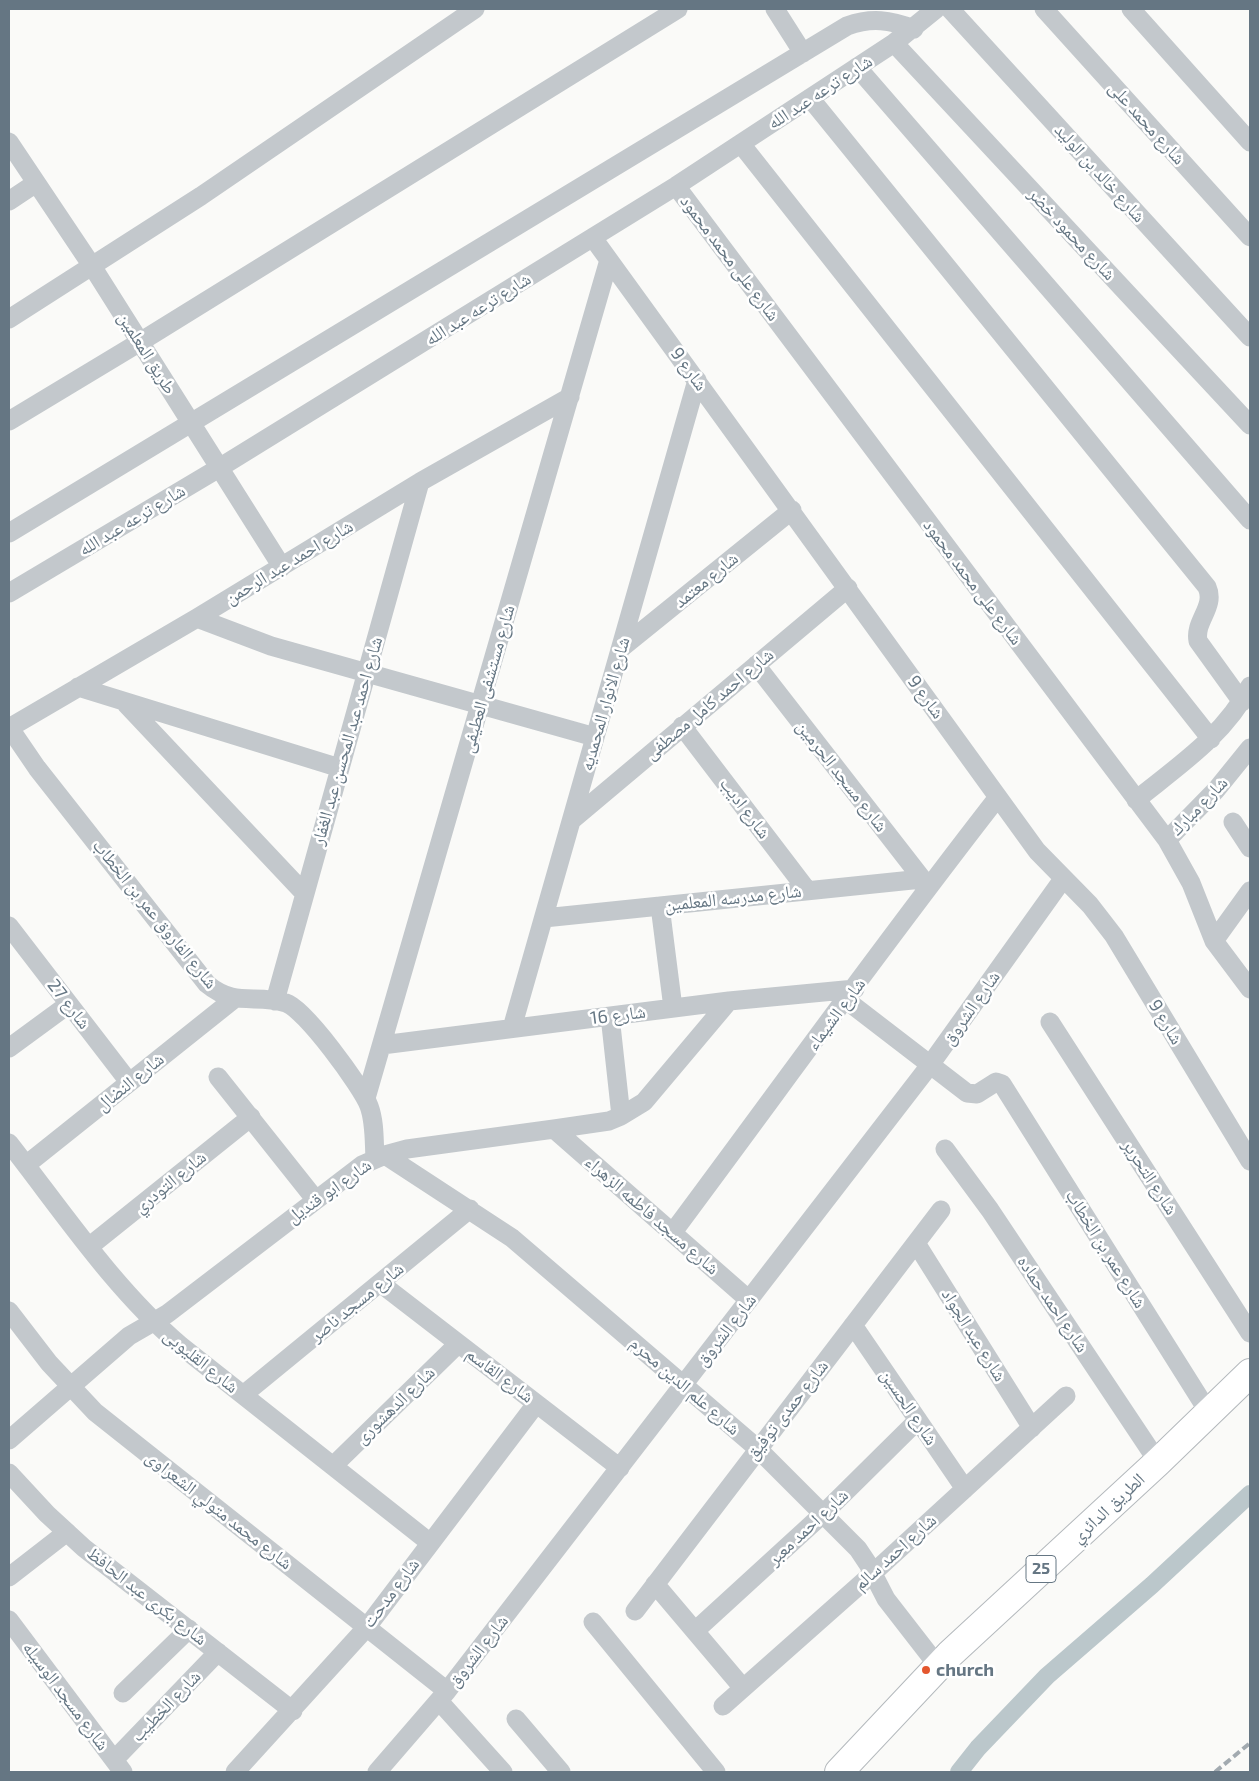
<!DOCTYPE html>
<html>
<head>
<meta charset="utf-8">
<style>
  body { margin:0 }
  #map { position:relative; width:1259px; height:1781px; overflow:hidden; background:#fafaf8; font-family:"Exo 2",sans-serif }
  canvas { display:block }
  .frame { position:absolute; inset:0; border:10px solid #657683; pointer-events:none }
</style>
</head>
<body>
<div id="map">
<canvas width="1259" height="1781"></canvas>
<div class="frame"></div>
</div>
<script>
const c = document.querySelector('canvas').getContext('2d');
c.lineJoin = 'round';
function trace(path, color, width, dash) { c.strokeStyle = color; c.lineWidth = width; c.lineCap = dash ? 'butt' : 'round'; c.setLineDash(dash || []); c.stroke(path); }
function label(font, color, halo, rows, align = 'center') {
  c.font = font + ' "Exo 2","Noto Naskh Arabic",sans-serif'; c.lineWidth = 5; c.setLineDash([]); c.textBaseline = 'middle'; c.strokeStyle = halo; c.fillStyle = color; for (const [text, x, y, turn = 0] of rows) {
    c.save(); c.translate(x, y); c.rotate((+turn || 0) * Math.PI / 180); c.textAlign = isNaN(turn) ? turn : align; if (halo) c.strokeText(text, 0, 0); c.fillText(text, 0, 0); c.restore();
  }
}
trace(new Path2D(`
  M 959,1772 L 978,1748 L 1047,1676 L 1152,1585 L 1250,1494`), '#bbc7cb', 18);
const highway = new Path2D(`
  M 839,1772 L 950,1654 L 1158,1462 L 1250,1373`);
trace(highway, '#b4b9bd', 30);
trace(new Path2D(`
  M 775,9 L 803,53
  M 950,9 L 1250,337
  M 1044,9 L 1250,237
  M 1131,9 L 1250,142
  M 894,43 L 1250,425
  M 857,67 L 1250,520
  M 810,98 L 1207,587 C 1216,607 1194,621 1198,641 L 1242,702
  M 9,142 L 92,266 L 282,567
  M 741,144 L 1211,739
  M 676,186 L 1167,840 L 1191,883 L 1214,941 L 1250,989
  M 9,201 L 36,183
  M 593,238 L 1037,851 L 1090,905 L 1114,936 L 1250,1161
  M 9,319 L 201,196 L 475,9
  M 9,421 L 140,342 L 678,9
  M 9,533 L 847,26 C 872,17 890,20 914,29
  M 9,593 L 219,468 L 676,186 L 894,43 L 936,9
  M 197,618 L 271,646 L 595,737
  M 620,649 L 792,510
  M 756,665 L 927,885
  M 78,687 L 340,768
  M 126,704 L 305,894
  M 682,726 L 807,890
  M 9,727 L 37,768 L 207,984 C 236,1008 255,993 286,1003 C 304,1008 362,1087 369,1106 C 375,1122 374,1141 375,1159
  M 9,728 L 197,618 L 420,482 L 570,397
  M 1136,800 C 1178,766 1225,735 1250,686
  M 572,820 L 848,588
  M 1233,822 L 1250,848
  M 1167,840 L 1216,790 L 1250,748
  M 660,906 L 673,1008
  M 544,918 L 922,879
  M 9,926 L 129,1082
  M 1214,941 L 1250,891
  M 846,1000 L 967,1093 L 977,1094 L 996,1082 L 1002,1084 L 1209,1413
  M 275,1001 L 420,482
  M 610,1016 L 621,1116
  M 1050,1022 L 1250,1333
  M 512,1028 L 697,380
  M 382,1045 L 729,1001 L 855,989
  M 9,1048 L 69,1004
  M 218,1077 L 315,1199
  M 366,1098 L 609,260
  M 554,1129 L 749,1300
  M 9,1143 C 63,1212 114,1289 181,1346 L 429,1542
  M 945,1149 L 990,1210 L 1158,1462
  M 385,1155 L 512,1238 L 757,1448 L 858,1549 L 868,1564 L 886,1599 L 938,1666
  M 26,1165 L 234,999
  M 673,1232 C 781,1087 887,939 998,797
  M 916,1243 L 1032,1428
  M 90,1246 L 251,1117
  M 380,1283 L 620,1468
  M 9,1311 L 49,1363 L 95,1412 L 447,1691
  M 853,1325 L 965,1489
  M 243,1395 L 470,1209
  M 9,1440 L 129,1336 L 167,1314 L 362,1165 L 385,1155 L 407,1149 L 554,1129 L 609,1121 L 621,1116 L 644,1102 L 729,1001
  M 333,1466 L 458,1344
  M 9,1473 L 47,1514 L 84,1548 L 293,1711
  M 9,1577 L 67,1532
  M 655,1584 L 743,1688
  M 635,1611 L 941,1210
  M 9,1620 L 123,1772
  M 593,1622 L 716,1772
  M 695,1631 L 824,1513 L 918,1420
  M 123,1693 L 189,1629
  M 439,1701 L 503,1772
  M 723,1706 L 872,1574 L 1066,1396
  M 516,1719 L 561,1772
  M 114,1760 L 218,1652
  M 235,1772 L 367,1627 L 536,1404
  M 377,1772 L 447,1691 L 930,1065 L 1063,879`), '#c3c8cc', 19);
trace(highway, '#fff', 28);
trace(new Path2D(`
  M 1215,1772 L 1250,1743`), '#a2aab0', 4, [8, 4]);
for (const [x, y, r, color] of [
  [926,1670,5,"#e4572e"]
]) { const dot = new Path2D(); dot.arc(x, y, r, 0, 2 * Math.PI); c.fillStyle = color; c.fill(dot); trace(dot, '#fff', 2); }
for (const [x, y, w] of [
  [1041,1569,30]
]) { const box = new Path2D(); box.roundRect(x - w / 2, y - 13.5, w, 27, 4); c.fillStyle = '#fff'; c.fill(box); trace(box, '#657683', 1); }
label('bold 16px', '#657683', null, [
  ["25",1041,1569]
]);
label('18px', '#657683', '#fff', [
  ["شارع ترعه عبد الله",820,92,-33],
  ["شارع محمد على",1147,123,48],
  ["شارع خالد بن الوليد",1100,173,48],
  ["شارع محمود خضر",1072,234,47],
  ["شارع على محمد محمود",730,258,53],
  ["شارع ترعه عبد الله",478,309,-32],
  ["طريق المعلمين",147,353,58],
  ["شارع 9",689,369,54],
  ["شارع ترعه عبد الله",132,520,-31],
  ["شارع احمد عبد الرحمن",289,562,-31],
  ["شارع معتمد",706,580,-39],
  ["شارع على محمد محمود",973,582,53],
  ["شارع مستشفى العطيفى",488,679,-74],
  ["شارع 9",926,697,54],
  ["شارع الانوار المحمديه",605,704,-74],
  ["شارع احمد كامل مصطفى",709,704,-40],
  ["شارع احمد عبد المحسن عبد الغفار",347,741,-74],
  ["شارع مسجد الحرمين",842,776,52],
  ["شارع مبارك",1199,806,-46],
  ["شارع اديب",745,808,53],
  ["شارع مدرسه المعلمين",733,898,-6],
  ["شارع الفاروق عمر بن الخطاب",155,914,51],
  ["شارع 27",69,1004,52],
  ["شارع الشروق",971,1008,-55],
  ["شارع الشيماء",836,1014,-53],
  ["شارع 16",618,1015,-7],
  ["شارع 9",1166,1022,59],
  ["شارع النضال",130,1082,-39],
  ["شارع التحرير",1150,1177,57],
  ["شارع التودري",170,1182,-39],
  ["شارع ابو قنديل",329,1191,-35],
  ["شارع مسجد فاطمه الزهراء",652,1215,41],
  ["شارع عمر بن الخطاب",1106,1249,58],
  ["شارع مسجد ناصر",357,1302,-39],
  ["شارع احمد حماده",1053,1304,56],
  ["شارع الشروق",726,1330,-52],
  ["شارع عبد الجواد",974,1335,58],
  ["شارع القليوبى",201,1361,39],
  ["شارع القاسم",500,1375,37],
  ["شارع علم الدين محرم",685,1386,41],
  ["شارع الدهشورى",395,1405,-44],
  ["شارع الحسين",909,1407,56],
  ["شارع حمدى توفيق",787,1410,-52],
  ["الطريق الدائري",1108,1508,-43],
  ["شارع محمد متولي الشعراوى",219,1510,38],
  ["شارع احمد معبر",808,1527,-43],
  ["شارع احمد سالم",895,1552,-42],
  ["شارع مدحت",391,1593,-53],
  ["شارع بكرى عبد الحافظ",147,1596,38],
  ["شارع الشروق",478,1651,-52],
  ["شارع مسجد الوسيله",66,1696,53],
  ["شارع الخطيب",166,1706,-46]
]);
label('bold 18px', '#657683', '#fff', [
  ["church",936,1670]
], 'left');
</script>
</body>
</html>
